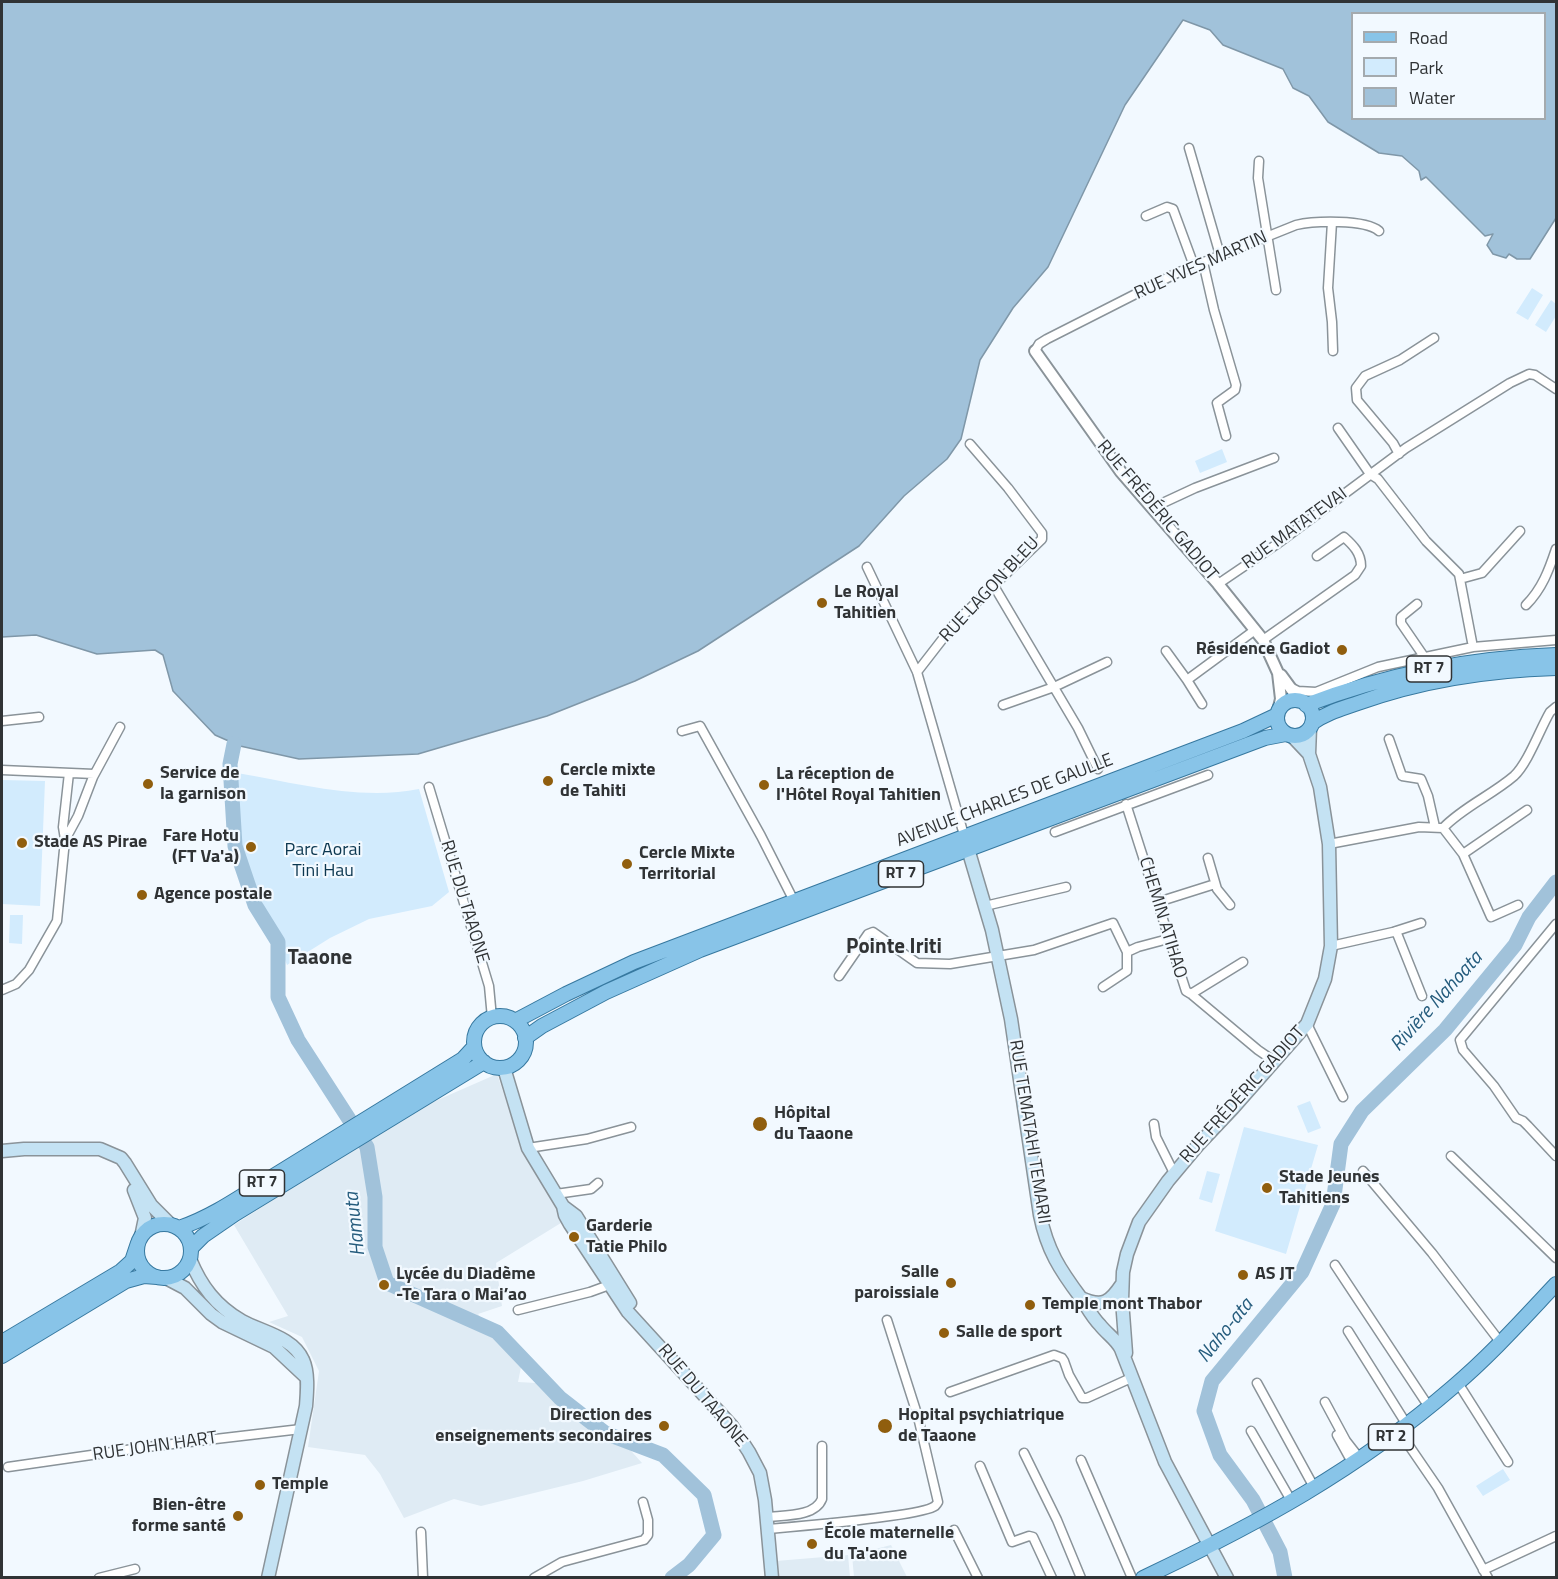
<!DOCTYPE html>
<html>
<head>
<meta charset="utf-8">
<style>
  body { margin:0 }
  #map { position:relative; width:1558px; height:1579px; overflow:hidden; background:#f2f9ff; font-family:"Titillium Web",sans-serif }
  canvas { display:block }
  .frame { position:absolute; inset:0; border:3px solid #303335; pointer-events:none }
  .legend { position:absolute; left:1351px; top:12px; width:195px; height:108px; box-sizing:border-box; background:#f2f9ff; border:2px solid #a4aaae; margin:0; padding:8px 10px; list-style:none; font-size:18px; color:#303335 }
  .legend li { display:flex; align-items:center; gap:12px; height:30px }
  .legend b { width:30px; border:2px solid #a4aaae }
</style>
</head>
<body>
<div id="map">
<canvas width="1558" height="1579"></canvas>
<div class="frame"></div>
<ul class="legend">
<li><b style="height:8px;background:#88c4e8"></b>Road</li>
<li><b style="height:16px;background:#d2ebfd"></b>Park</li>
<li><b style="height:16px;background:#a1c2da"></b>Water</li>
</ul>
</div>
<script>
const c = document.querySelector('canvas').getContext('2d');
c.lineJoin = 'round';
function fill(path, color) { c.fillStyle = color; c.fill(path, 'evenodd'); }
function trace(path, color, width, dash) { c.strokeStyle = color; c.lineWidth = width; c.lineCap = dash ? 'butt' : 'round'; c.setLineDash(dash || []); c.stroke(path); }
function label(font, color, halo, rows, align = 'center') {
  c.font = font + ' "Titillium Web",sans-serif'; c.lineWidth = 4.5; c.setLineDash([]); c.textBaseline = 'middle'; c.strokeStyle = halo; c.fillStyle = color; for (const [text, x, y, turn = 0] of rows) {
    c.save(); c.translate(x, y); c.rotate((+turn || 0) * Math.PI / 180); c.textAlign = isNaN(turn) ? turn : align; if (halo) c.strokeText(text, 0, 0); c.fillText(text, 0, 0); c.restore();
  }
}
fill(new Path2D(`
  M 497,1074 L 524,1152 L 569,1218 L 496,1263 L 502,1306 L 478,1314 L 521,1367 L 518,1382 L 536,1383 L 577,1419 L 624,1443 L 642,1463 L 583,1481 L 481,1506 L 454,1499 L 404,1518 L 380,1474 L 365,1455 L 308,1447 L 319,1371 L 302,1337 L 269,1322 L 288,1316 L 234,1225 L 408,1113 Z
  M 891,1545 L 907,1577 L 854,1577 L 852,1555 Z
  M 848,1555 L 850,1577 L 777,1577 L 776,1561 Z`), '#dfebf4');
fill(new Path2D(`
  M 1532,288 L 1543,295 L 1528,320 L 1516,313 Z
  M 1551,300 L 1556,304 L 1556,316 L 1546,332 L 1535,325 Z
  M 1222,449 L 1227,462 L 1200,473 L 1195,461 Z
  M 237,773 C 296,783 360,801 419,789 L 449,892 L 432,906 L 369,919 L 330,938 L 287,965 L 234,832 Z
  M 2,780 L 45,781 L 40,906 L 2,904 Z
  M 10,915 L 23,915 L 22,944 L 9,943 Z
  M 1310,1101 L 1321,1128 L 1308,1133 L 1297,1106 Z
  M 1244,1127 L 1318,1145 L 1286,1254 L 1215,1231 Z
  M 1207,1171 L 1220,1174 L 1212,1203 L 1199,1199 Z
  M 1503,1469 L 1510,1480 L 1483,1496 L 1476,1486 Z`), '#d2ebfd');
const water = new Path2D(`
  M 2,2 L 1556,2 L 1556,218 L 1530,259 L 1517,259 L 1509,254 L 1506,258 L 1493,254 L 1487,245 L 1493,234 L 1485,236 L 1426,177 L 1421,180 L 1419,171 L 1402,156 L 1379,153 L 1328,122 L 1309,96 L 1293,88 L 1283,69 L 1223,45 L 1210,30 L 1183,20 L 1125,105 L 1048,267 L 1013,308 L 980,360 L 961,439 L 947,459 L 904,496 L 859,546 L 698,651 L 635,681 L 547,716 L 418,754 L 299,759 L 240,746 L 215,735 L 173,691 L 163,655 L 155,650 L 97,654 L 36,635 L 2,637 ZM 1352,14 L 1544,14 L 1544,118 L 1352,118 Z`);
fill(water, '#a1c2da');
trace(water, '#7f97a8', 1.5);
trace(new Path2D(`
  M 234,744 L 230,764 L 235,846 L 255,905 L 278,942 L 278,997 L 298,1040 L 367,1147 L 375,1197 L 375,1247 L 387,1283 L 497,1332 L 560,1398 L 605,1433 L 663,1455 L 704,1495 L 714,1535 L 689,1565 L 672,1578
  M 1285,1578 L 1280,1552 L 1253,1500 L 1220,1455 L 1204,1411 L 1212,1381 L 1302,1272 L 1333,1204 L 1341,1144 L 1362,1111 L 1445,1030 L 1515,945 L 1529,917 L 1556,882`), '#a1c2da', 15);
const minor = new Path2D(`
  M 1189,148 L 1220,255
  M 1259,161 L 1258,178 L 1276,290
  M 1146,216 L 1167,207 L 1173,209 L 1194,266
  M 1332,222 L 1328,288 L 1332,322 L 1333,351
  M 1203,262 L 1214,310 L 1236,385 L 1235,390 L 1217,403 L 1226,436
  M 1035,351 L 1039,344 L 1047,339 L 1179,272 L 1296,225 C 1314,221 1365,219 1379,231
  M 1338,428 L 1370,474 L 1378,479 L 1426,541 L 1459,574 L 1472,642
  M 1399,454 L 1393,443 L 1357,400 L 1356,388 L 1365,376 L 1400,360 L 1434,338
  M 1152,508 L 1195,488 L 1274,458
  M 867,567 L 917,672 L 964,835
  M 1460,579 L 1482,573 L 1520,531
  M 1218,584 L 1277,544 L 1406,448 L 1510,383 L 1529,374 L 1535,375 L 1556,389
  M 994,586 L 1078,728 L 1098,769
  M 1417,604 L 1401,617 L 1401,623 L 1425,658
  M 1526,605 C 1542,589 1549,570 1556,549
  M 1263,640 L 1355,575 L 1361,566 C 1361,553 1353,545 1344,537 L 1317,556
  M 1166,651 L 1187,680 L 1255,630
  M 917,672 L 955,623 L 1042,539 L 1042,533 L 1008,488 L 970,444
  M 1187,680 L 1202,704
  M 1290,687 L 1298,691 L 1316,692 L 1378,667 L 1473,647 L 1556,640
  M 1003,705 L 1054,687 L 1107,662
  M 2,721 L 39,717
  M 682,731 L 700,726 L 761,836 L 794,901
  M 1389,739 L 1402,776 L 1421,779 L 1428,796 L 1435,827
  M 2,770 L 94,774
  M 429,787 L 489,986 L 492,1018
  M 1126,804 L 1186,991 L 1191,994 L 1258,1050 L 1274,1061
  M 1443,828 L 1463,854 L 1491,917 L 1518,905
  M 1055,832 L 1208,775
  M 65,839 L 63,827 L 69,773
  M 1329,844 L 1419,827 L 1443,828 C 1463,807 1492,795 1514,776 C 1528,763 1540,729 1550,712 L 1556,707
  M 1463,854 L 1527,810
  M 1208,858 L 1217,889 L 1230,905
  M 1158,902 L 1215,884
  M 985,906 L 1066,887
  M 1556,924 L 1460,1040 L 1463,1050 L 1494,1086 L 1516,1118 L 1523,1121 L 1528,1126 L 1556,1156
  M 1396,931 L 1422,996
  M 1331,946 L 1393,932 L 1421,923
  M 839,976 L 868,934 L 873,932 L 917,963 L 950,964 L 1034,950 L 1113,923 L 1127,952
  M 1103,987 L 1127,971 L 1127,952 L 1138,947 L 1168,939
  M 2,990 L 16,984 L 29,970 L 57,921 L 65,840 L 78,816 L 93,777 L 120,727
  M 1191,994 L 1243,962
  M 1307,1024 L 1343,1097
  M 1154,1124 L 1156,1137 L 1174,1173
  M 528,1148 L 587,1139 L 631,1127
  M 1451,1156 L 1556,1258
  M 1363,1171 L 1432,1253 L 1501,1343
  M 556,1194 L 591,1189 L 598,1183
  M 1335,1265 L 1429,1407
  M 518,1310 L 590,1292 L 612,1284
  M 1348,1331 L 1407,1425
  M 1257,1383 L 1315,1489
  M 1458,1383 L 1508,1462
  M 950,1392 L 1054,1355 L 1062,1358 L 1064,1361 L 1069,1375 L 1082,1398 L 1087,1398 L 1131,1378
  M 1325,1402 L 1346,1441 L 1360,1459
  M 1251,1431 L 1292,1502
  M 1399,1431 L 1438,1488 L 1488,1578
  M 1337,1435 L 1353,1464
  M 1024,1453 L 1057,1520 L 1081,1578
  M 1081,1460 L 1132,1578
  M 980,1466 L 1012,1542 L 1029,1536 L 1033,1537 L 1052,1578
  M 8,1467 L 147,1447 L 301,1429
  M 767,1517 C 784,1515 815,1517 822,1499 L 822,1446
  M 768,1529 C 791,1527 923,1516 935,1506 C 936,1505 937,1504 938,1502 L 918,1417 L 887,1320
  M 954,1530 L 978,1578
  M 421,1532 L 423,1578
  M 1483,1570 L 1556,1536
  M 99,1578 L 135,1569
  M 534,1578 L 562,1562 L 644,1540 L 648,1535 L 648,1520 L 643,1502`);
const tertiary = new Path2D(`
  M 1035,351 L 1121,472 L 1218,584 L 1263,640 L 1278,673 L 1281,699 L 1278,711
  M 1281,675 L 1300,701`);
const secondary = new Path2D(`
  M 1292,736 L 1309,754
  M 968,849 L 992,930 L 1011,1019 L 1040,1215 C 1047,1250 1060,1270 1081,1298 C 1087,1307 1092,1317 1100,1325 C 1107,1334 1116,1339 1121,1349 L 1165,1462 L 1227,1578
  M 504,1068 L 528,1148 L 563,1206 L 565,1215 L 570,1224 L 628,1312 L 732,1426 L 749,1452 L 760,1473 L 765,1500 L 772,1578
  M 2,1151 L 24,1149 L 100,1149 L 121,1158 L 125,1163 L 151,1205 L 171,1225
  M 134,1190 L 145,1218 L 141,1237
  M 564,1207 L 576,1216 L 630,1303
  M 190,1259 C 201,1286 216,1306 242,1321 C 262,1332 293,1337 303,1360 C 309,1373 307,1393 306,1406 L 268,1578
  M 166,1278 L 185,1288 L 211,1314 L 222,1322 L 274,1347 L 306,1377
  M 1081,1298 C 1103,1308 1110,1302 1122,1284
  M 1126,1353 L 1122,1300 L 1123,1272 L 1127,1254 L 1139,1222 L 1168,1181 L 1199,1144 L 1233,1108 L 1307,1024 L 1325,979 L 1331,946 L 1329,844 L 1320,787 L 1309,754 L 1310,728`);
const primary = new Path2D(`
  M1277 718a18 18 0 1 1 36 0a18 18 0 1 1-36 0Z
  M 1306,705 C 1387,674 1471,658 1556,655
  M 1312,723 C 1326,713 1341,709 1358,703 C 1422,680 1489,670 1556,668
  M474 1042a26 26 0 1 1 52 0a26 26 0 1 1-52 0Z
  M 515,1021 L 566,994 L 634,962 L 1243,731 L 1277,715
  M 525,1038 L 542,1026 L 606,992 L 700,950 L 1265,738 L 1286,734
  M137 1251a27 27 0 1 1 54 0a27 27 0 1 1-54 0Z
  M 179,1228 C 215,1216 247,1192 280,1172 C 341,1135 402,1097 463,1059 L 474,1047
  M 191,1248 L 203,1236 L 235,1214 L 484,1062
  M 2,1342 L 121,1271 L 132,1261 L 138,1243
  M 2,1356 L 126,1281 L 144,1276 L 157,1277
  M 1143,1578 C 1257,1524 1357,1470 1453,1387 C 1490,1356 1523,1319 1556,1284`);
trace(minor, '#8a9399', 11);
trace(tertiary, '#8a9399', 14);
trace(secondary, '#8a9399', 15);
trace(primary, '#36789f', 16);
trace(minor, '#fff', 8);
trace(tertiary, '#fff', 10);
trace(secondary, '#c4e2f3', 12);
trace(primary, '#88c4e8', 14);
for (const [x, y, r, color] of [
  [822,603,6,"#905e0e"],
  [1342,650,6,"#905e0e"],
  [548,781,6,"#905e0e"],
  [148,784,6,"#905e0e"],
  [764,785,6,"#905e0e"],
  [22,843,6,"#905e0e"],
  [251,847,6,"#905e0e"],
  [627,864,6,"#905e0e"],
  [142,895,6,"#905e0e"],
  [760,1124,8,"#905e0e"],
  [1267,1188,6,"#905e0e"],
  [574,1237,6,"#905e0e"],
  [1243,1275,6,"#905e0e"],
  [951,1283,6,"#905e0e"],
  [384,1285,6,"#905e0e"],
  [1030,1305,6,"#905e0e"],
  [944,1333,6,"#905e0e"],
  [664,1426,6,"#905e0e"],
  [885,1426,8,"#905e0e"],
  [260,1485,6,"#905e0e"],
  [238,1516,6,"#905e0e"],
  [812,1544,6,"#905e0e"]
]) { const dot = new Path2D(); dot.arc(x, y, r, 0, 2 * Math.PI); c.fillStyle = color; c.fill(dot); trace(dot, '#f2f9ff', 2); }
for (const [x, y, w] of [
  [1429,669,45],
  [901,874,45],
  [262,1183,45],
  [1391,1437,45]
]) { const box = new Path2D(); box.roundRect(x - w / 2, y - 13, w, 26, 4.5); c.fillStyle = '#f2f9ff'; c.fill(box); trace(box, '#303335', 1.5); }
label('bold 16px', '#303335', null, [
  ["RT 7",1429,669],
  ["RT 7",901,874],
  ["RT 7",262,1183],
  ["RT 2",1391,1437]
]);
label('18px', '#303335', '#f2f9ff', [
  ["RUE YVES MARTIN",1201,266,-24],
  ["RUE FRÉDÉRIC GADIOT",1157,511,50],
  ["RUE MATATEVAI",1295,529,-36],
  ["RUE LAGON BLEU",990,590,-47],
  ["AVENUE CHARLES DE GAULLE",1005,801,-21],
  ["RUE DU TAAONE",464,902,73],
  ["CHEMIN ATIHAO",1162,918,73],
  ["RUE FRÉDÉRIC GADIOT",1243,1095,-48],
  ["RUE TEMATAHI TEMARII",1029,1132,81],
  ["RUE DU TAAONE",702,1396,50],
  ["RUE JOHN HART",155,1447,-8]
]);
label('bold 18px', '#303335', '#f2f9ff', [
  ["Le Royal",834,593],
  ["Tahitien",834,614],
  ["Résidence Gadiot",1330,650,"right"],
  ["Cercle mixte",560,771],
  ["de Tahiti",560,792],
  ["Service de",160,774],
  ["la garnison",160,795],
  ["La réception de",776,775],
  ["l'Hôtel Royal Tahitien",776,796],
  ["Fare Hotu",239,837,"right"],
  ["(FT Va'a)",239,858,"right"],
  ["Stade AS Pirae",34,843],
  ["Cercle Mixte",639,854],
  ["Territorial",639,875],
  ["Agence postale",154,895],
  ["Hôpital",774,1114],
  ["du Taaone",774,1135],
  ["Stade Jeunes",1279,1178],
  ["Tahitiens",1279,1199],
  ["Garderie",586,1227],
  ["Tatie Philo",586,1248],
  ["Salle",939,1273,"right"],
  ["paroissiale",939,1294,"right"],
  ["Lycée du Diadème",396,1275],
  ["-Te Tara o Mai’ao",396,1296],
  ["AS JT",1255,1275],
  ["Temple mont Thabor",1042,1305],
  ["Salle de sport",956,1333],
  ["Direction des",652,1416,"right"],
  ["enseignements secondaires",652,1437,"right"],
  ["Hopital psychiatrique",898,1416],
  ["de Taaone",898,1437],
  ["Temple",272,1485],
  ["Bien-être",226,1506,"right"],
  ["forme santé",226,1527,"right"],
  ["École maternelle",824,1534],
  ["du Ta'aone",824,1555]
], 'left');
label('18px', '#0c3750', '#f2f9ff', [
  ["Parc Aorai",323,851],
  ["Tini Hau",323,872]
]);
label('italic 20px', '#255c7d', '#f2f9ff', [
  ["Rivière Nahoata",1437,1002,-48],
  ["Hamuta",356,1224,-96],
  ["Naho-ata",1226,1331,-51]
]);
label('bold 21px', '#303335', '#f2f9ff', [
  ["Pointe Iriti",894,948],
  ["Taaone",320,959]
]);
</script>
</body>
</html>
